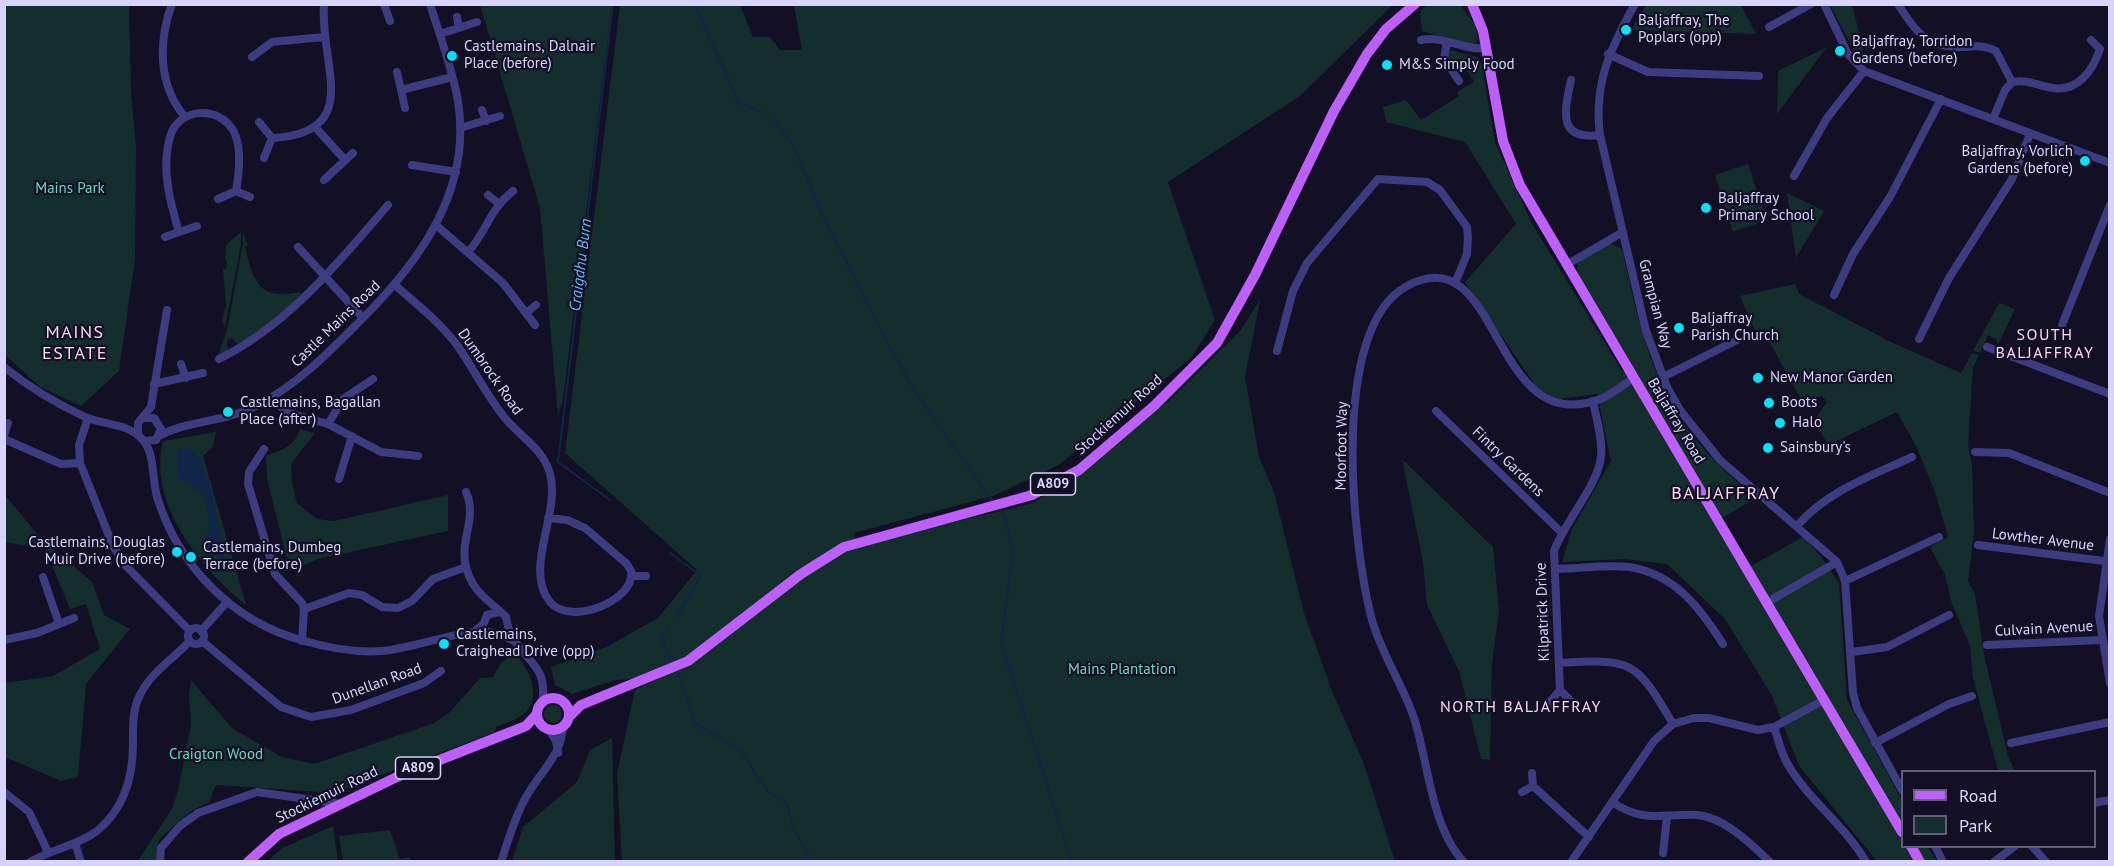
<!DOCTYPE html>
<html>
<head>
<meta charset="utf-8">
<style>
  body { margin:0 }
  #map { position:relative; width:2114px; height:866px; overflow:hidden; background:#130f24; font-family:"PT Sans",sans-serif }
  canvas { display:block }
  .frame { position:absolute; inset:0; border:6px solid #d8d4fd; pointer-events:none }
  .legend { position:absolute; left:1901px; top:770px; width:195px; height:78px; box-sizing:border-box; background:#130f24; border:2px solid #625e7b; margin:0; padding:8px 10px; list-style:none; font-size:18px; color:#d8d4fd }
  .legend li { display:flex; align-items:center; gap:12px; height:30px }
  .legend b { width:30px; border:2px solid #625e7b }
</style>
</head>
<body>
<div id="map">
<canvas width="2114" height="866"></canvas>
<div class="frame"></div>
<ul class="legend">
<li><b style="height:8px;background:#bd60f9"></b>Road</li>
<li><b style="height:16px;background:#132e2c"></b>Park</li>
</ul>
</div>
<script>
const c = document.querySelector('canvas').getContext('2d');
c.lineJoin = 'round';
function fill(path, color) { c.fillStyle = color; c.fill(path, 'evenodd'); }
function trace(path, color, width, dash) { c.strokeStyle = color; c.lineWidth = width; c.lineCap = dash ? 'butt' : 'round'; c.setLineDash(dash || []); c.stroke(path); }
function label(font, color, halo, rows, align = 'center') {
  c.font = font + ' "PT Sans",sans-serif'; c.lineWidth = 4.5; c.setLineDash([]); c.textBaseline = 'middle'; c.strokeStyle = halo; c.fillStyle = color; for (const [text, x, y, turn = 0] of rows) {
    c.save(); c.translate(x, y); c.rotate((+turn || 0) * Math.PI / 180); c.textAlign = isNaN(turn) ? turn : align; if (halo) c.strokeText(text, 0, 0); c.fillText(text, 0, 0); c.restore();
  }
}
fill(new Path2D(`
  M 4,5 L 129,5 L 131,93 L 136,147 L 135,259 L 119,371 L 81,406 L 40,387 L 5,355 Z
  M 480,5 L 612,5 L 563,399 L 558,416 L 540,208 Z
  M 620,5 L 740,5 L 753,37 L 770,37 L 780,50 L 802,50 L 794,5 L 1393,5 L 1300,96 L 1168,182 L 1215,320 L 1191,358 L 1059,465 L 993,496 L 854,533 L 856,546 L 1033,503 L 1067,482 L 1170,400 L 1240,331 L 1260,300 L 1245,377 L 1259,457 L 1274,492 L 1304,613 L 1332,691 L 1364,764 L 1395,861 L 622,861 L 617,773 L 635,690 L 665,676 L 616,680 L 572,694 L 555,685 L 551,667 L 606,647 L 658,618 L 697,570 L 565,453 Z
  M 1427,5 L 1460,5 L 1476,25 L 1478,42 L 1471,44 L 1422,31 L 1420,11 Z
  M 1741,5 L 1756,34 L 1631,30 L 1646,5 Z
  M 1830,5 L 1851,5 L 1853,9 L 1863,48 L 1859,60 Z
  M 1827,47 L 1777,114 L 1778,71 Z
  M 1450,50 L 1478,57 L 1481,61 L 1495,142 L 1531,222 L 1622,371 L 1632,364 L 1577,275 L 1578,262 L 1610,243 L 1622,249 C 1637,316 1651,385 1696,440 C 1714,462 1735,480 1756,498 L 1722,518 L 1751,566 L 1803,537 L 1819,554 L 1839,583 L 1847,700 L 1902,800 L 1902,846 L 1928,847 L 1937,861 L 1877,861 L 1799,766 L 1772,696 L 1725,619 L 1667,564 L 1623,559 L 1562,562 L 1572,529 L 1611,461 L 1597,394 L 1558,399 L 1537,388 L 1465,282 L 1516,224 L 1465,142 L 1386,122 L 1383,107 L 1406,100 L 1421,120 L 1459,96 L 1457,92 L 1474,82 L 1467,70 L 1459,72 L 1448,56 Z
  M 1748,164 L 1767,220 L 1733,232 L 1715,175 Z
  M 1787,193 L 1824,211 L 1796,258 Z
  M 242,231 L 248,246 L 245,246 C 253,282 259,301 300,292 L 301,295 L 268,327 L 237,344 L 232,338 L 227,340 L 228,351 L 218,356 L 227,330 L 243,243 Z
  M 241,232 L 241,245 L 225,327 L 222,320 L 226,306 L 223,269 L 226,269 L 227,260 L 225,259 L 226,245 Z
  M 1795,284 L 1799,294 L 1891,342 L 1961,373 L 1972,353 L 1979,355 L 1973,367 L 1968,444 L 1972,466 L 1974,531 L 1968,581 L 1975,595 L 1985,659 L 2008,756 L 2015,771 L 1998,771 L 1973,678 L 1970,646 L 1952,604 L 1945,575 L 1930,547 L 1948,537 L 1935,492 L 1916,446 L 1897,412 L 1828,445 L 1814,420 L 1827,402 L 1822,396 L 1805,400 L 1799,396 L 1768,339 L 1760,343 L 1740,296 Z
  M 1999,303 L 2015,309 L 1998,345 L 1996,339 L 1988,335 L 1980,353 L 1973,351 Z
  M 300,429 L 315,433 L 291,464 L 292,483 L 297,503 L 317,519 L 334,521 L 448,495 L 448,531 L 318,559 L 290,571 L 267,479 L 266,456 C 282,450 294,447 300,429 Z
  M 216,432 L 213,447 L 203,456 L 246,605 C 201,569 147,503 163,441 Z
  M 1402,459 L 1493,547 L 1499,610 L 1492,664 L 1490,760 L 1481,759 L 1459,671 L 1427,605 L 1423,562 Z
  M 4,494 L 39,536 L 92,582 L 104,615 L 130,629 L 86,684 L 78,777 L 61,781 L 5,757 L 5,683 L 53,676 L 100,649 L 86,604 L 70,609 L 45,549 L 5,542 Z
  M 514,652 C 526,665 541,691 529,708 C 522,719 507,722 496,727 L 495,732 L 334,793 L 216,785 L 209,802 L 191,811 L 159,839 L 156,861 L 137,862 L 172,809 L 178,790 L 191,725 L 189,694 L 191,680 L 232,728 L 282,757 L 314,764 L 434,723 L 450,712 L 480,678 L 493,677 L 501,663 Z
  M544 714a9 9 0 1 1 18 0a9 9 0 1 1-18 0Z
  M 612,738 L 615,861 L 512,861 L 523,827 L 577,782 L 590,750 Z
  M 333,826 L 338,861 L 268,861 L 282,848 Z
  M 390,830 L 400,859 L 408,857 L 412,861 L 343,861 L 339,836 Z`), '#132e2c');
fill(new Path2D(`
  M 177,449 C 184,449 192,449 197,455 C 210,473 221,539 227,564 L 200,543 L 210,530 C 208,519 208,501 201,492 C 195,486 184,483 177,476 Z`), '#102648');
trace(new Path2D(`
  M 695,4 L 738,102 L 763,113
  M 773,118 L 793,145 L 821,212 L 890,348 L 920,399 L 993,502
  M 610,500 L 558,462 L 613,4
  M 1002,512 L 1005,517 L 1013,552 L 1001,643 L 1072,862
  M 670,553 L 701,576 L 676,618
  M 670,627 L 661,637 L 671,661
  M 678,672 L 696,724 L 740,750 L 768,792 L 787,803 L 793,829 L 813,862`), '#102648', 2);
trace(new Path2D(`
  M 172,4 C 158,42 158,85 185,117
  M 384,4 L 390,21
  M 1635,4 C 1611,47 1593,84 1600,135 L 1646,331 L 1667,387 L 1680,410 L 1720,460 L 1837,562 L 1845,581 L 1853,693 L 1857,708 L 1902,790
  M 1824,4 L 1848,54 L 1864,71 L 2110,163
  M 1898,4 C 1916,33 1928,49 1964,47 C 1975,46 1985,45 1996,51 L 2012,82
  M 457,17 L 459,28
  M 1769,27 L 1811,4
  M 440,34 L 477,22
  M 1421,40 C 1443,35 1464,51 1486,48
  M 1447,42 L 1444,58 L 1459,81
  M 1608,54 L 1648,72 L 1759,76
  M 252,57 L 272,42 L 324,37
  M 397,72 L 405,108
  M 1571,80 C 1565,109 1556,141 1600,135
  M 2012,82 C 2029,79 2038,86 2053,88 C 2078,92 2093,70 2100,49 L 2091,40
  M 401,90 L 452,77
  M 482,110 L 486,121
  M 1993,119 L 2005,90 L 2012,82
  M 259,122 L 272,138 C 365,133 319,64 324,4
  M 316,128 L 345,160
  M 460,128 L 500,116
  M 264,158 L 272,138
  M 412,165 L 456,172
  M 1794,176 L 1827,118 L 1864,71
  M 324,180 L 353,153
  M 236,191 L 250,197
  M 488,195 L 498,203
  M 197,226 L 179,232 C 170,202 161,169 170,137 C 178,107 220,105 234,132 C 242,148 239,174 236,191 L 218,199
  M 437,226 L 503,283 L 535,325
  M 165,237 L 179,232
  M 298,247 L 363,318
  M 469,251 C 488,229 489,210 513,191
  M 1566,265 L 1623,232
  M 395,285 C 416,304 440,322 457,345 C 474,369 486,395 505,418 C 520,437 543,448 550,474 C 561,513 523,569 550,602 C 571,627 636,600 631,571 L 627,564 L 585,528 L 567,520 L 548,518
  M 1834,295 L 1853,254 L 1890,197 L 1941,99
  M 526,313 L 536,305
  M 2062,325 L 2110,205
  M 1919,339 L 1949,278 L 2012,179 L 2030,134
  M 1987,347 L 2110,394
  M 1277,351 L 1293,291 L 1307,263 L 1378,179 L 1427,182 L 1440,190 L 1467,227 L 1468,237 L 1467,254 L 1456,281
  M 219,359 C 288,325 338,263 388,205
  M 181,364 L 186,378
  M 4,367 C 30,388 55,403 85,417 C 104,425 128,423 143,440 C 155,454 152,479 157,497 C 178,565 232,621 301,640 C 328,648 355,653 382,651 C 408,649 468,628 489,632 C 497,633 506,637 514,641
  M 1663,377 L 1737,340
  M 154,384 L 203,373
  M 272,397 L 286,412 L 328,424 L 381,452 L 418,456
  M 1436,411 L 1561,532
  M 88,418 L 79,445 L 80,463 L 113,546 L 126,566 L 190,631
  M 328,424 L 343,399 L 373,379
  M 4,435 L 8,423
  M 138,435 L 138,423 L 151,407 L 167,310
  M 159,436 C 188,420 224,422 254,407 C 297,386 330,351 363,318 C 422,259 472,188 458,101 C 452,68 440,36 430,4
  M 4,439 L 61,464 L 80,463
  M 144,441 L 156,440 L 161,429 L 154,418 L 144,418
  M 264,449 L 249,472 L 248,484 L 275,574 L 302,603 L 304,609 L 302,641
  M 1975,452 L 2009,453 L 2110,493
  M 339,479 L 352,436
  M 466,492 C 480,524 451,546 473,584 C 482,599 495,605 506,617 C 508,625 508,632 514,640 C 530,664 548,669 542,703
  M 1797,526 C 1827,491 1871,476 1912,457
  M 2110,539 L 2099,616 L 2110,683
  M 1978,545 L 2104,561
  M 1555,569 C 1578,569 1606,564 1629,567 C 1675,574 1700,608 1723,644
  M 632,576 L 646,576
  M 43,577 L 59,624
  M 1845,581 L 1939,537
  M 1766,603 L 1837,562
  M 304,609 L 349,593 L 362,595 L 382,607 L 398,608 L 412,601 L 433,579 L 466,567
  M188 636a8 8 0 1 1 16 0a8 8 0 1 1-16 0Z
  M 201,631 L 227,602
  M 473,633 L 484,623 L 487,615 L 499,612
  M 4,640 L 37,633 L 74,618
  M 202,641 L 281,707 L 311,717 L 351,710 L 424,683 L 441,671
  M 1987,645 L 2101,640
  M 1852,652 L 1887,647 L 1949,615
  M 1559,663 C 1632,659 1635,659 1673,724
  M 1560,690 L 1571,701
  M 1549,703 L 1560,690 L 1554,551 C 1565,521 1599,484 1601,456 C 1603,439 1596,418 1593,401
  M 1774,727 C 1778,739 1781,752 1787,763 C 1808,800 1845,825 1866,862
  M 549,730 L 556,741 L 558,753
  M 1875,743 L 1949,704 L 1972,696
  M 2011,743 L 2110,722
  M 1532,773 L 1533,786 L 1589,837
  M 4,792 L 29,812 L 48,852
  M 1522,792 L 1533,786
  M 1612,802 C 1645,824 1661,813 1697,815 C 1724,817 1751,844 1770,862
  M 2094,803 L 2110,800
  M 75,843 L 81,862
  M 1935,846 L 1943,862
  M 2032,846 L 2046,862
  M 1663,853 L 1667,817
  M 30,862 C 51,849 77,846 97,831 C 124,809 133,778 133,744 C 133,727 132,710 140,695 C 150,673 174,658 190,641
  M 160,862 L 161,848 L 180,826 L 198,813 L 257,792 L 341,804
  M 501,862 C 509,838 516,813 529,792 C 543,769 561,755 563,727
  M 1464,862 C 1432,829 1428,763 1415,721 C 1404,686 1382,656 1372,620 C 1353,549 1328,328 1407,286 C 1503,234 1489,444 1603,398 C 1613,393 1624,385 1633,378
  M 1571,862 L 1654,741 L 1673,724 L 1694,718 L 1709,718 L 1758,730 L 1774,727 L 1824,700
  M 1994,862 L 2015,846`), '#3e3c81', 8);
trace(new Path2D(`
  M 1472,4 L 1483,31 L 1503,141 L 1520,185 L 1902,832
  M537 714a16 16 0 1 1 32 0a16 16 0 1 1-32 0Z
  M 569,717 L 581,705 L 688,661 L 801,574 L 844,547 L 1032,495 L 1079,470 L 1154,406 L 1217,343 L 1255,275 L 1334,111 L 1367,54 L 1386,29 L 1415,4
  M 1911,846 L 1920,862
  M 248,862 L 279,834 L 399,776 L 526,726 L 537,714`), '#bd60f9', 10);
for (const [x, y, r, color] of [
  [1626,30,6,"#0ae0f4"],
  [1840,51,6,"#0ae0f4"],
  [452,56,6,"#0ae0f4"],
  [1387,65,6,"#0ae0f4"],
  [2085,161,6,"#0ae0f4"],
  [1706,208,6,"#0ae0f4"],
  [1679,328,6,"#0ae0f4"],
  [1758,378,6,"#0ae0f4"],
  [1769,403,6,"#0ae0f4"],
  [228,412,6,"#0ae0f4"],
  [1780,423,6,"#0ae0f4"],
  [1768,448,6,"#0ae0f4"],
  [177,552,6,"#0ae0f4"],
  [191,557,6,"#0ae0f4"],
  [444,644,6,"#0ae0f4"]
]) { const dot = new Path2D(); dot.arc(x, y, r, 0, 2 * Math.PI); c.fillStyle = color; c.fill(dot); trace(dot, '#130f24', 2); }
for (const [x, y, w] of [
  [1053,484,45],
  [418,768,45]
]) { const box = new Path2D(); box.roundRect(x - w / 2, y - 11, w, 22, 4.5); c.fillStyle = '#130f24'; c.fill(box); trace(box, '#d8d4fd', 1.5); }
label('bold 14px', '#d8d4fd', null, [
  ["A809",1053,484],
  ["A809",418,768]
]);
label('15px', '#d8d4fd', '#130f24', [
  ["Baljaffray, The",1638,21],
  ["Poplars (opp)",1638,38],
  ["Baljaffray, Torridon",1852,42],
  ["Gardens (before)",1852,59],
  ["Castlemains, Dalnair",464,47],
  ["Place (before)",464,64],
  ["M&S Simply Food",1399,65],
  ["Baljaffray, Vorlich",2073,152,"right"],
  ["Gardens (before)",2073,169,"right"],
  ["Baljaffray",1718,199],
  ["Primary School",1718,216],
  ["Baljaffray",1691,319],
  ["Parish Church",1691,336],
  ["New Manor Garden",1770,378],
  ["Castlemains, Bagallan",240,403],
  ["Place (after)",240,420],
  ["Boots",1781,403],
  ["Halo",1792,423],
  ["Sainsbury's",1780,448],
  ["Castlemains, Douglas",165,543,"right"],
  ["Muir Drive (before)",165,560,"right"],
  ["Castlemains, Dumbeg",203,548],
  ["Terrace (before)",203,565],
  ["Castlemains,",456,635],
  ["Craighead Drive (opp)",456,652]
], 'left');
label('15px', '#63dbbb', '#130f24', [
  ["Mains Park",70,189],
  ["Mains Plantation",1122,670],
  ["Craigton Wood",216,755]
]);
label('15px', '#d8d4fd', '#130f24', [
  ["Grampian Way",1655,304,75],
  ["Castle Mains Road",336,324,-44],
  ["Dumbrock Road",490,372,55],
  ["Stockiemuir Road",1119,415,-42],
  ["Baljaffray Road",1676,421,59],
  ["Moorfoot Way",1342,446,-89],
  ["Fintry Gardens",1508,462,44],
  ["Lowther Avenue",2043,540,7],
  ["Kilpatrick Drive",1543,612,-92],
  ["Culvain Avenue",2044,629,-3],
  ["Dunellan Road",377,684,-20],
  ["Stockiemuir Road",327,795,-26]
]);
label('italic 16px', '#67b8f9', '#130f24', [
  ["Craigdhu Burn",581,265,-83]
]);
c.letterSpacing = '1.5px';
label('16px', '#fdd6f0', '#130f24', [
  ["SOUTH",2045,335],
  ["BALJAFFRAY",2045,353],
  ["NORTH BALJAFFRAY",1521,707]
]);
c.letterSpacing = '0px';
c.letterSpacing = '1.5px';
label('18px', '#fdd6f0', '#130f24', [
  ["MAINS",75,333],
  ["ESTATE",75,354],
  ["BALJAFFRAY",1726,494]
]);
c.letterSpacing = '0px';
</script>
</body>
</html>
